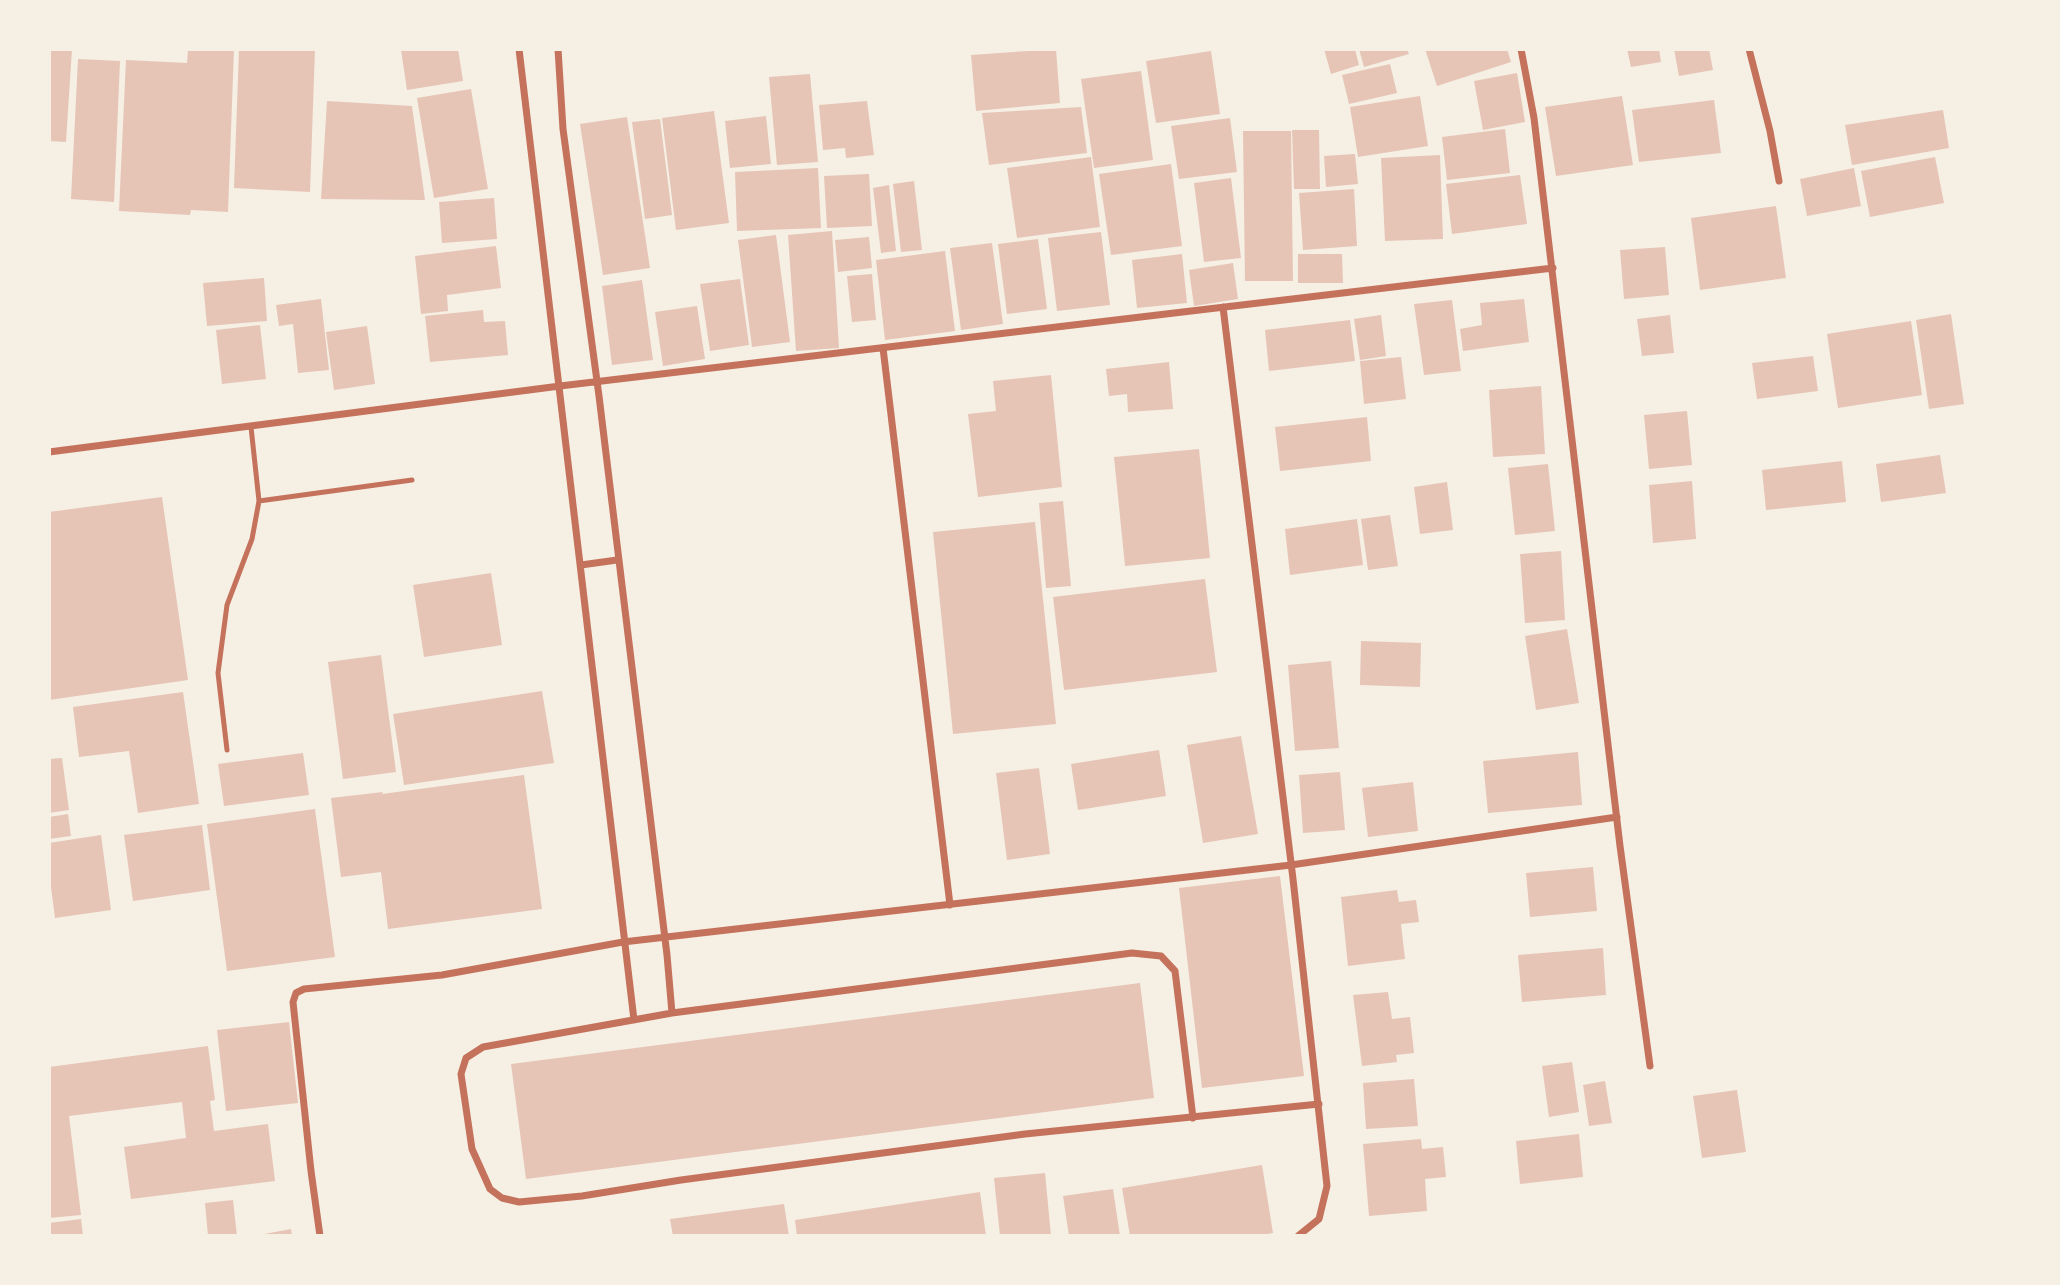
<!DOCTYPE html>
<html>
<head>
<meta charset="utf-8">
<style>
  body { margin:0 }
  #map { position:relative; width:2060px; height:1285px; overflow:hidden; background:#f6efe4; font-family:Helvetica,sans-serif }
  canvas { display:block }
  .frame { position:absolute; inset:0; border:51px solid #f6efe4; pointer-events:none }
</style>
</head>
<body>
<div id="map">
<canvas width="2060" height="1285"></canvas>
<div class="frame"></div>
</div>
<script>
const c = document.querySelector('canvas').getContext('2d');
c.lineJoin = 'round';
function fill(path, color) { c.fillStyle = color; c.fill(path, 'evenodd'); }
function trace(path, color, width, dash) { c.strokeStyle = color; c.lineWidth = width; c.lineCap = dash ? 'butt' : 'round'; c.setLineDash(dash || []); c.stroke(path); }
fill(new Path2D(`
  M 49,49 L 72,49 L 66,142 L 49,141 Z
  M 188,49 L 234,49 L 228,212 L 191,210 L 190,215 L 119,211 L 126,60 L 187,63 Z
  M 239,49 L 315,49 L 310,192 L 234,188 Z
  M 411,49 L 458,49 L 463,81 L 407,90 L 401,50 Z
  M 1056,49 L 1060,103 L 976,111 L 971,55 Z
  M 1324,49 L 1355,49 L 1359,65 L 1331,74 Z
  M 1359,49 L 1407,49 L 1409,54 L 1364,67 Z
  M 1425,49 L 1507,49 L 1511,62 L 1437,86 Z
  M 1627,49 L 1659,49 L 1661,62 L 1631,67 Z
  M 1674,49 L 1709,49 L 1713,70 L 1679,76 Z
  M 1211,51 L 1220,114 L 1156,123 L 1146,61 Z
  M 78,59 L 120,61 L 114,202 L 71,199 Z
  M 1390,64 L 1397,93 L 1349,104 L 1342,75 Z
  M 1141,71 L 1153,160 L 1094,168 L 1081,79 Z
  M 1517,73 L 1525,122 L 1483,130 L 1474,81 Z
  M 810,74 L 818,162 L 777,165 L 769,77 Z
  M 471,89 L 488,189 L 434,198 L 417,98 Z
  M 1420,96 L 1428,146 L 1358,157 L 1350,107 Z
  M 1622,96 L 1633,165 L 1556,176 L 1545,107 Z
  M 1714,100 L 1721,153 L 1639,162 L 1632,110 Z
  M 327,101 L 412,106 L 425,200 L 321,199 Z
  M 867,101 L 874,155 L 846,158 L 845,148 L 823,150 L 819,105 Z
  M 1081,107 L 1087,153 L 989,165 L 982,113 Z
  M 1943,110 L 1949,148 L 1852,165 L 1845,125 Z
  M 714,111 L 729,223 L 676,230 L 662,118 Z
  M 766,116 L 771,164 L 730,168 L 725,121 Z
  M 627,117 L 650,268 L 603,275 L 580,124 Z
  M 1230,118 L 1237,172 L 1179,179 L 1171,126 Z
  M 660,119 L 672,215 L 645,219 L 632,122 Z
  M 1505,129 L 1510,173 L 1447,180 L 1442,137 Z
  M 1292,130 L 1319,130 L 1320,189 L 1294,189 Z
  M 1243,131 L 1291,131 L 1293,281 L 1245,281 Z
  M 1355,154 L 1358,184 L 1326,187 L 1324,156 Z
  M 1440,155 L 1443,239 L 1385,241 L 1381,158 Z
  M 1091,157 L 1100,227 L 1017,238 L 1007,168 Z
  M 1935,157 L 1944,203 L 1870,217 L 1861,171 Z
  M 1171,164 L 1182,246 L 1111,255 L 1099,174 Z
  M 818,168 L 821,228 L 737,231 L 735,172 Z
  M 1854,168 L 1861,206 L 1807,216 L 1800,179 Z
  M 869,174 L 872,226 L 827,228 L 824,176 Z
  M 1520,175 L 1527,224 L 1452,234 L 1446,184 Z
  M 1231,178 L 1241,258 L 1204,262 L 1194,183 Z
  M 914,181 L 922,250 L 901,252 L 893,184 Z
  M 889,185 L 896,251 L 881,253 L 873,188 Z
  M 1354,189 L 1357,246 L 1303,250 L 1299,193 Z
  M 494,198 L 497,239 L 442,243 L 439,202 Z
  M 1776,206 L 1786,278 L 1700,290 L 1691,218 Z
  M 832,231 L 839,348 L 796,351 L 788,235 Z
  M 1101,232 L 1110,305 L 1057,311 L 1048,238 Z
  M 776,235 L 790,342 L 752,347 L 738,240 Z
  M 869,237 L 872,268 L 838,272 L 835,240 Z
  M 1038,239 L 1047,309 L 1007,314 L 998,244 Z
  M 992,243 L 1003,324 L 961,330 L 950,248 Z
  M 496,246 L 501,288 L 447,295 L 448,311 L 421,314 L 415,256 Z
  M 1665,247 L 1669,295 L 1624,299 L 1620,250 Z
  M 945,251 L 955,331 L 885,340 L 876,260 Z
  M 1182,254 L 1187,303 L 1137,308 L 1132,260 Z
  M 1298,254 L 1342,254 L 1343,283 L 1298,283 Z
  M 1233,263 L 1238,299 L 1194,306 L 1189,270 Z
  M 872,274 L 876,320 L 852,322 L 847,276 Z
  M 264,278 L 267,321 L 207,326 L 203,283 Z
  M 740,279 L 749,345 L 710,351 L 700,284 Z
  M 642,280 L 653,360 L 612,365 L 602,286 Z
  M 321,299 L 329,370 L 298,373 L 293,324 L 279,326 L 276,305 Z
  M 1524,299 L 1529,342 L 1463,351 L 1460,329 L 1482,325 L 1480,303 Z
  M 1452,300 L 1461,371 L 1424,375 L 1414,304 Z
  M 697,306 L 705,359 L 663,366 L 655,312 Z
  M 483,310 L 484,322 L 505,321 L 508,355 L 430,362 L 425,316 Z
  M 1951,314 L 1964,404 L 1929,409 L 1916,320 Z
  M 1381,315 L 1386,356 L 1360,360 L 1354,319 Z
  M 1670,315 L 1674,353 L 1642,356 L 1637,319 Z
  M 1350,320 L 1355,361 L 1269,371 L 1265,330 Z
  M 1911,321 L 1922,395 L 1838,408 L 1827,334 Z
  M 260,325 L 266,379 L 222,384 L 216,330 Z
  M 367,326 L 375,384 L 334,390 L 326,332 Z
  M 1813,356 L 1818,391 L 1757,399 L 1752,363 Z
  M 1401,357 L 1406,399 L 1364,404 L 1360,361 Z
  M 1169,362 L 1173,409 L 1128,412 L 1127,394 L 1109,396 L 1106,369 Z
  M 1051,375 L 1062,487 L 978,497 L 968,414 L 996,411 L 993,381 Z
  M 1541,386 L 1545,454 L 1493,457 L 1489,390 Z
  M 1687,411 L 1692,465 L 1649,469 L 1644,415 Z
  M 1367,417 L 1371,461 L 1280,471 L 1275,427 Z
  M 1199,449 L 1210,558 L 1125,566 L 1114,457 Z
  M 1940,455 L 1946,493 L 1881,502 L 1876,464 Z
  M 1842,461 L 1846,502 L 1766,510 L 1762,470 Z
  M 1548,464 L 1555,531 L 1515,535 L 1508,468 Z
  M 1692,481 L 1696,539 L 1653,543 L 1649,485 Z
  M 1447,482 L 1453,530 L 1420,534 L 1414,487 Z
  M 162,497 L 188,680 L 49,700 L 49,512 Z
  M 1063,501 L 1071,586 L 1046,588 L 1039,503 Z
  M 1390,515 L 1398,566 L 1368,570 L 1361,519 Z
  M 1357,519 L 1363,565 L 1290,575 L 1285,529 Z
  M 1035,522 L 1056,724 L 953,734 L 933,532 Z
  M 1561,551 L 1565,620 L 1525,623 L 1520,554 Z
  M 491,573 L 502,645 L 424,657 L 413,585 Z
  M 1205,579 L 1217,672 L 1064,690 L 1053,597 Z
  M 1567,629 L 1579,703 L 1536,710 L 1525,636 Z
  M 1361,641 L 1421,643 L 1420,687 L 1360,685 Z
  M 381,655 L 396,772 L 343,779 L 328,662 Z
  M 1331,661 L 1339,748 L 1295,751 L 1288,665 Z
  M 542,691 L 554,763 L 404,785 L 393,714 Z
  M 183,692 L 199,804 L 138,813 L 129,751 L 79,757 L 73,707 Z
  M 1241,736 L 1258,834 L 1203,843 L 1187,745 Z
  M 1159,750 L 1166,796 L 1078,810 L 1071,764 Z
  M 1578,752 L 1582,805 L 1488,813 L 1483,761 Z
  M 303,753 L 309,795 L 224,806 L 218,764 Z
  M 62,758 L 69,810 L 49,813 L 49,759 Z
  M 1039,768 L 1050,854 L 1007,860 L 996,773 Z
  M 1340,772 L 1345,830 L 1303,833 L 1299,775 Z
  M 524,775 L 542,909 L 388,929 L 381,872 L 341,877 L 331,798 L 383,792 L 382,794 Z
  M 1413,782 L 1418,831 L 1368,837 L 1362,788 Z
  M 315,809 L 335,957 L 227,971 L 207,824 Z
  M 68,814 L 71,836 L 49,839 L 49,817 Z
  M 202,825 L 210,890 L 133,901 L 124,835 Z
  M 101,835 L 111,910 L 55,918 L 49,872 L 49,843 Z
  M 1593,867 L 1597,911 L 1530,917 L 1526,873 Z
  M 1280,876 L 1304,1076 L 1202,1088 L 1179,888 Z
  M 1397,890 L 1399,902 L 1416,900 L 1419,922 L 1401,924 L 1405,959 L 1348,966 L 1341,897 Z
  M 1603,948 L 1606,995 L 1522,1002 L 1518,955 Z
  M 1140,983 L 1154,1098 L 526,1179 L 511,1064 Z
  M 1388,992 L 1392,1019 L 1410,1017 L 1414,1053 L 1396,1055 L 1397,1062 L 1362,1066 L 1353,995 Z
  M 289,1022 L 298,1103 L 226,1111 L 217,1030 Z
  M 208,1046 L 215,1100 L 210,1101 L 214,1131 L 268,1124 L 275,1181 L 131,1199 L 124,1147 L 186,1138 L 182,1102 L 69,1116 L 81,1215 L 49,1218 L 49,1067 Z
  M 1572,1062 L 1579,1112 L 1549,1117 L 1542,1066 Z
  M 1414,1079 L 1418,1126 L 1366,1129 L 1363,1083 Z
  M 1605,1081 L 1612,1123 L 1589,1126 L 1583,1085 Z
  M 1737,1090 L 1746,1152 L 1702,1158 L 1693,1096 Z
  M 1579,1134 L 1583,1177 L 1520,1184 L 1516,1141 Z
  M 1421,1139 L 1422,1149 L 1443,1147 L 1446,1177 L 1425,1179 L 1427,1211 L 1369,1216 L 1363,1144 Z
  M 1262,1165 L 1273,1233 L 1256,1236 L 1130,1236 L 1122,1188 Z
  M 1045,1173 L 1051,1236 L 1000,1236 L 994,1178 Z
  M 1113,1189 L 1120,1236 L 1069,1236 L 1063,1196 Z
  M 980,1192 L 986,1236 L 797,1236 L 795,1220 Z
  M 233,1200 L 237,1236 L 208,1236 L 205,1203 Z
  M 784,1204 L 789,1236 L 673,1236 L 670,1219 Z
  M 81,1219 L 83,1236 L 49,1236 L 49,1223 Z
  M 291,1229 L 292,1236 L 259,1236 L 259,1235 Z`), '#e6c5b7');
trace(new Path2D(`
  M 259,501 L 412,480
  M 227,750 L 218,673 L 227,605 L 252,539 L 259,501 L 251,427`), '#c5725c', 5);
trace(new Path2D(`
  M 519,49 L 634,1020
  M 558,49 L 563,129 L 599,396 L 667,955 L 672,1013
  M 1521,49 L 1534,118 L 1620,846 L 1650,1066
  M 1749,49 L 1770,131 L 1779,181
  M 1223,307 L 1293,879 L 1327,1186 L 1319,1219 L 1298,1236
  M 883,348 L 950,905
  M 49,452 L 560,386 L 1553,268
  M 581,565 L 617,560
  M 1193,1118 L 1175,971 L 1161,956 L 1132,953 L 672,1013 L 483,1047 L 466,1058 L 461,1074 L 472,1149 L 490,1189 L 502,1198 L 519,1202 L 582,1196 L 681,1180 L 1025,1134 L 1319,1104
  M 320,1236 L 311,1171 L 293,1002 L 296,993 L 304,989 L 442,975 L 623,942 L 1291,865 L 1617,817`), '#c5725c', 7);
</script>
</body>
</html>
